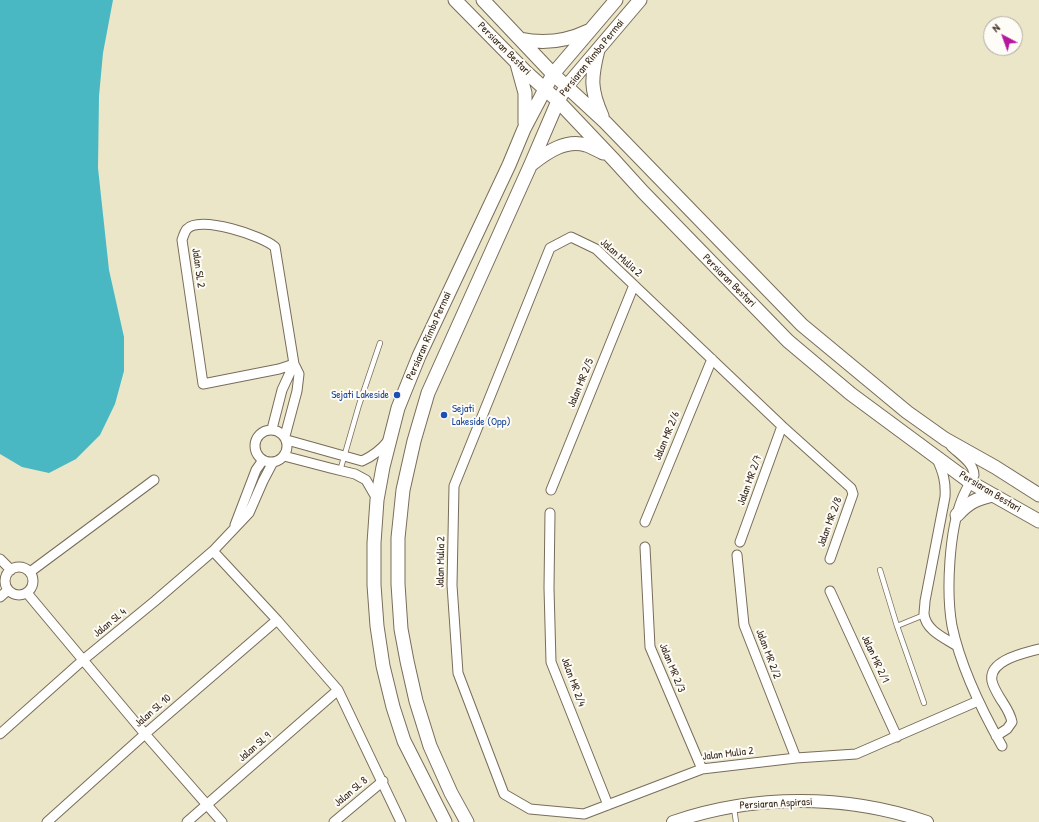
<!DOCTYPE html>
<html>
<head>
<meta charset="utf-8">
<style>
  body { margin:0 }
  #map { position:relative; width:1039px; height:822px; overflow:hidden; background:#ebe6c8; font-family:"Patrick Hand",sans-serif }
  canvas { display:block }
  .north { position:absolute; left:983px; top:16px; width:40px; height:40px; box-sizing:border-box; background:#fdfcf7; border:1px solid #afa8a0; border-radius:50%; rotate:319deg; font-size:11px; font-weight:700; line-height:16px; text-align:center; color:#3b2a1e }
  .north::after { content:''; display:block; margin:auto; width:14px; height:18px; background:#b5179e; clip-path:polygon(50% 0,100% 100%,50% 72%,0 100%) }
</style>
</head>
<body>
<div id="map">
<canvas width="1039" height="822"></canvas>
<div class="north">N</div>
</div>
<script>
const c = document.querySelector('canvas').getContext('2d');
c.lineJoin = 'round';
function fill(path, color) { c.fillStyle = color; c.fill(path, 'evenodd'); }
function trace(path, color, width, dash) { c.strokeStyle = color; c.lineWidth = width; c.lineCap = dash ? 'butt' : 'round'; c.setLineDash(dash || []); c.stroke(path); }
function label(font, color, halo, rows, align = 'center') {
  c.font = font + ' "Patrick Hand",sans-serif'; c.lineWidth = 4; c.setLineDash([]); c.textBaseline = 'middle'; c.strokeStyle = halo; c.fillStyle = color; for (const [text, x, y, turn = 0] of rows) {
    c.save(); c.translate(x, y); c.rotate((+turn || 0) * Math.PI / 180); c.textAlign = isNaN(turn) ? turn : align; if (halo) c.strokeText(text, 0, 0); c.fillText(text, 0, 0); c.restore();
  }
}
fill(new Path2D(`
  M 0,0 L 113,0 L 103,53 L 99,96 L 98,168 L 109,270 L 124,337 L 124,371 L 115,404 L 100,435 L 76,459 L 49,473 L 22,467 L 0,454 Z`), '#49b8c2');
const service = new Path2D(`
  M 340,471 L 359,405 L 380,343
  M 880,570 L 897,626 L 924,703
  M 897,626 L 924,615
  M 734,808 L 736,822`);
const minor = new Path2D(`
  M 272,429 L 282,390 L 294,364
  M255 446a16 16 0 1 1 32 0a16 16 0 1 1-32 0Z
  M 285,436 L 297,391 L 299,374 L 294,364 L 275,247 C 263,236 200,215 187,229 C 185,231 183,237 182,240 L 203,384 L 279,369 L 294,364
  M 287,440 L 362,461 C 373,456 380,451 388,441
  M 951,446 C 959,454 974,463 974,475 C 970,483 965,491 962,499 C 949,531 946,592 952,626 C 961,668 981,709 1002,746
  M 284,456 L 330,468 L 355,474 L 366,480 L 377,499
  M 937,459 C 943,472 946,482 945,497 L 925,601 C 925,605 924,610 924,614 C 926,631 945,638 957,646
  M 551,490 L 634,285
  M 550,513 L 549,588 L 551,662 L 608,805
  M 645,522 L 712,359
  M 235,525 L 256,470 L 263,460
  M 740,542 L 782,426
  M 645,547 L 650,647 L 702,769
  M 213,551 L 277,620 L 338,690 L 401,822
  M 737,555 L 744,625 L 796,758
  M 0,559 L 11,570
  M 830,559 L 853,494 L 851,488 L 782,426 L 596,249 L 571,237 L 550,248 L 454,486 L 452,585 L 458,673 L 504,794 L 530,809 L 584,814 L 702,769 L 796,758 L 856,754 L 978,701
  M5 581a14 14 0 1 1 28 0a14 14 0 1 1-28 0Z
  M 30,572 L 154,480
  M 830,591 L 897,737
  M 27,593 L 145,734 L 222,822
  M 0,597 L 8,590
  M 0,734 L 83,660 L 155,601 L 213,551 L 249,513 L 263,481 L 273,462
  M 996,736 L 1007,729 L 1012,722 C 1010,712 1005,706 1000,698 C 997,693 993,686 992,681 C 988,660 1025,653 1039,649
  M 47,822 L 145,734 L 277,620
  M 187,822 L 338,690
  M 334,822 L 383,781`);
const tertiary = new Path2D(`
  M 673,822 C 754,794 846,794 927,822`);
const secondary = new Path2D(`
  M 455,0 L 525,71 L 558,101 L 613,159 L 643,192 L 788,341 L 851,394 L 970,482 L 1039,521
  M 483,0 L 553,74 L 605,122 L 802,325 L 907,412 L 945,439 L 995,467 L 1039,495
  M 520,39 C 543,44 567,41 588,31
  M 598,50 C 591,78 590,89 602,116
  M 517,64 L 525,93 L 525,123
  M 532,164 C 547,152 566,139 586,145 C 592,147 597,150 603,153
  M 957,515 C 969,502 976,499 993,495
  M 445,822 L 404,741 L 393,707 L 383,666 L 377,626 L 374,585 L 374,543 L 377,500 L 383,467 L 398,408 L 419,356 L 509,165 L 524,129 L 553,74 L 616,0
  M 467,822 L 451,793 L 430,746 L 416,701 L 407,661 L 401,629 L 398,584 L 398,538 L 403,490 L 414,441 L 428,393 L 531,164 L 558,101 L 566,87 L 640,0`);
trace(service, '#796c5a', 6);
trace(minor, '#796c5a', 11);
trace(tertiary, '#796c5a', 14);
trace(secondary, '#796c5a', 15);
trace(service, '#fff', 4.5);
trace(minor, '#fff', 9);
trace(tertiary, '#fff', 12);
trace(secondary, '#fff', 13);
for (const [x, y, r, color] of [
  [397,395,4,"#1a4fb4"],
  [444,415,4,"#1a4fb4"]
]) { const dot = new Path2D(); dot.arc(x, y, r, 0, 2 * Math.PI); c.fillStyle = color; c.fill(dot); trace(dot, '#fdfcf7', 1.5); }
label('11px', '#3b2a1e', '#fdfcf7', [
  ["Persiaran Bestari",504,49,45],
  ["Persiaran Rimba Permai",592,58,-51],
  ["Jalan Mulia 2",621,258,41],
  ["Jalan SL 2",198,268,82],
  ["Persiaran Bestari",729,281,45],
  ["Persiaran Rimba Permai",429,336,-66],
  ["Jalan MR 2/5",581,383,-68],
  ["Jalan MR 2/6",667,436,-68],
  ["Jalan MR 2/7",750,480,-70],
  ["Persiaran Bestari",990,492,31],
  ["Jalan MR 2/8",830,522,-70],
  ["Jalan Mulia 2",441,562,-89],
  ["Jalan SL 4",110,623,-39],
  ["Jalan MR 2/2",768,654,69],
  ["Jalan MR 2/1",875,659,65],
  ["Jalan MR 2/3",672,668,68],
  ["Jalan MR 2/4",573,682,70],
  ["Jalan SL 10",153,711,-41],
  ["Jalan SL 9",255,747,-41],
  ["Jalan Mulia 2",728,754,-7],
  ["Jalan SL 8",351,792,-40],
  ["Persiaran Aspirasi",776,804,-3]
]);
label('11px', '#164399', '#fdfcf7', [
  ["Sejati Lakeside",389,395],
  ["Sejati",452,409,"left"],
  ["Lakeside (Opp)",452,422,"left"]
], 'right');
</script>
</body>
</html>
